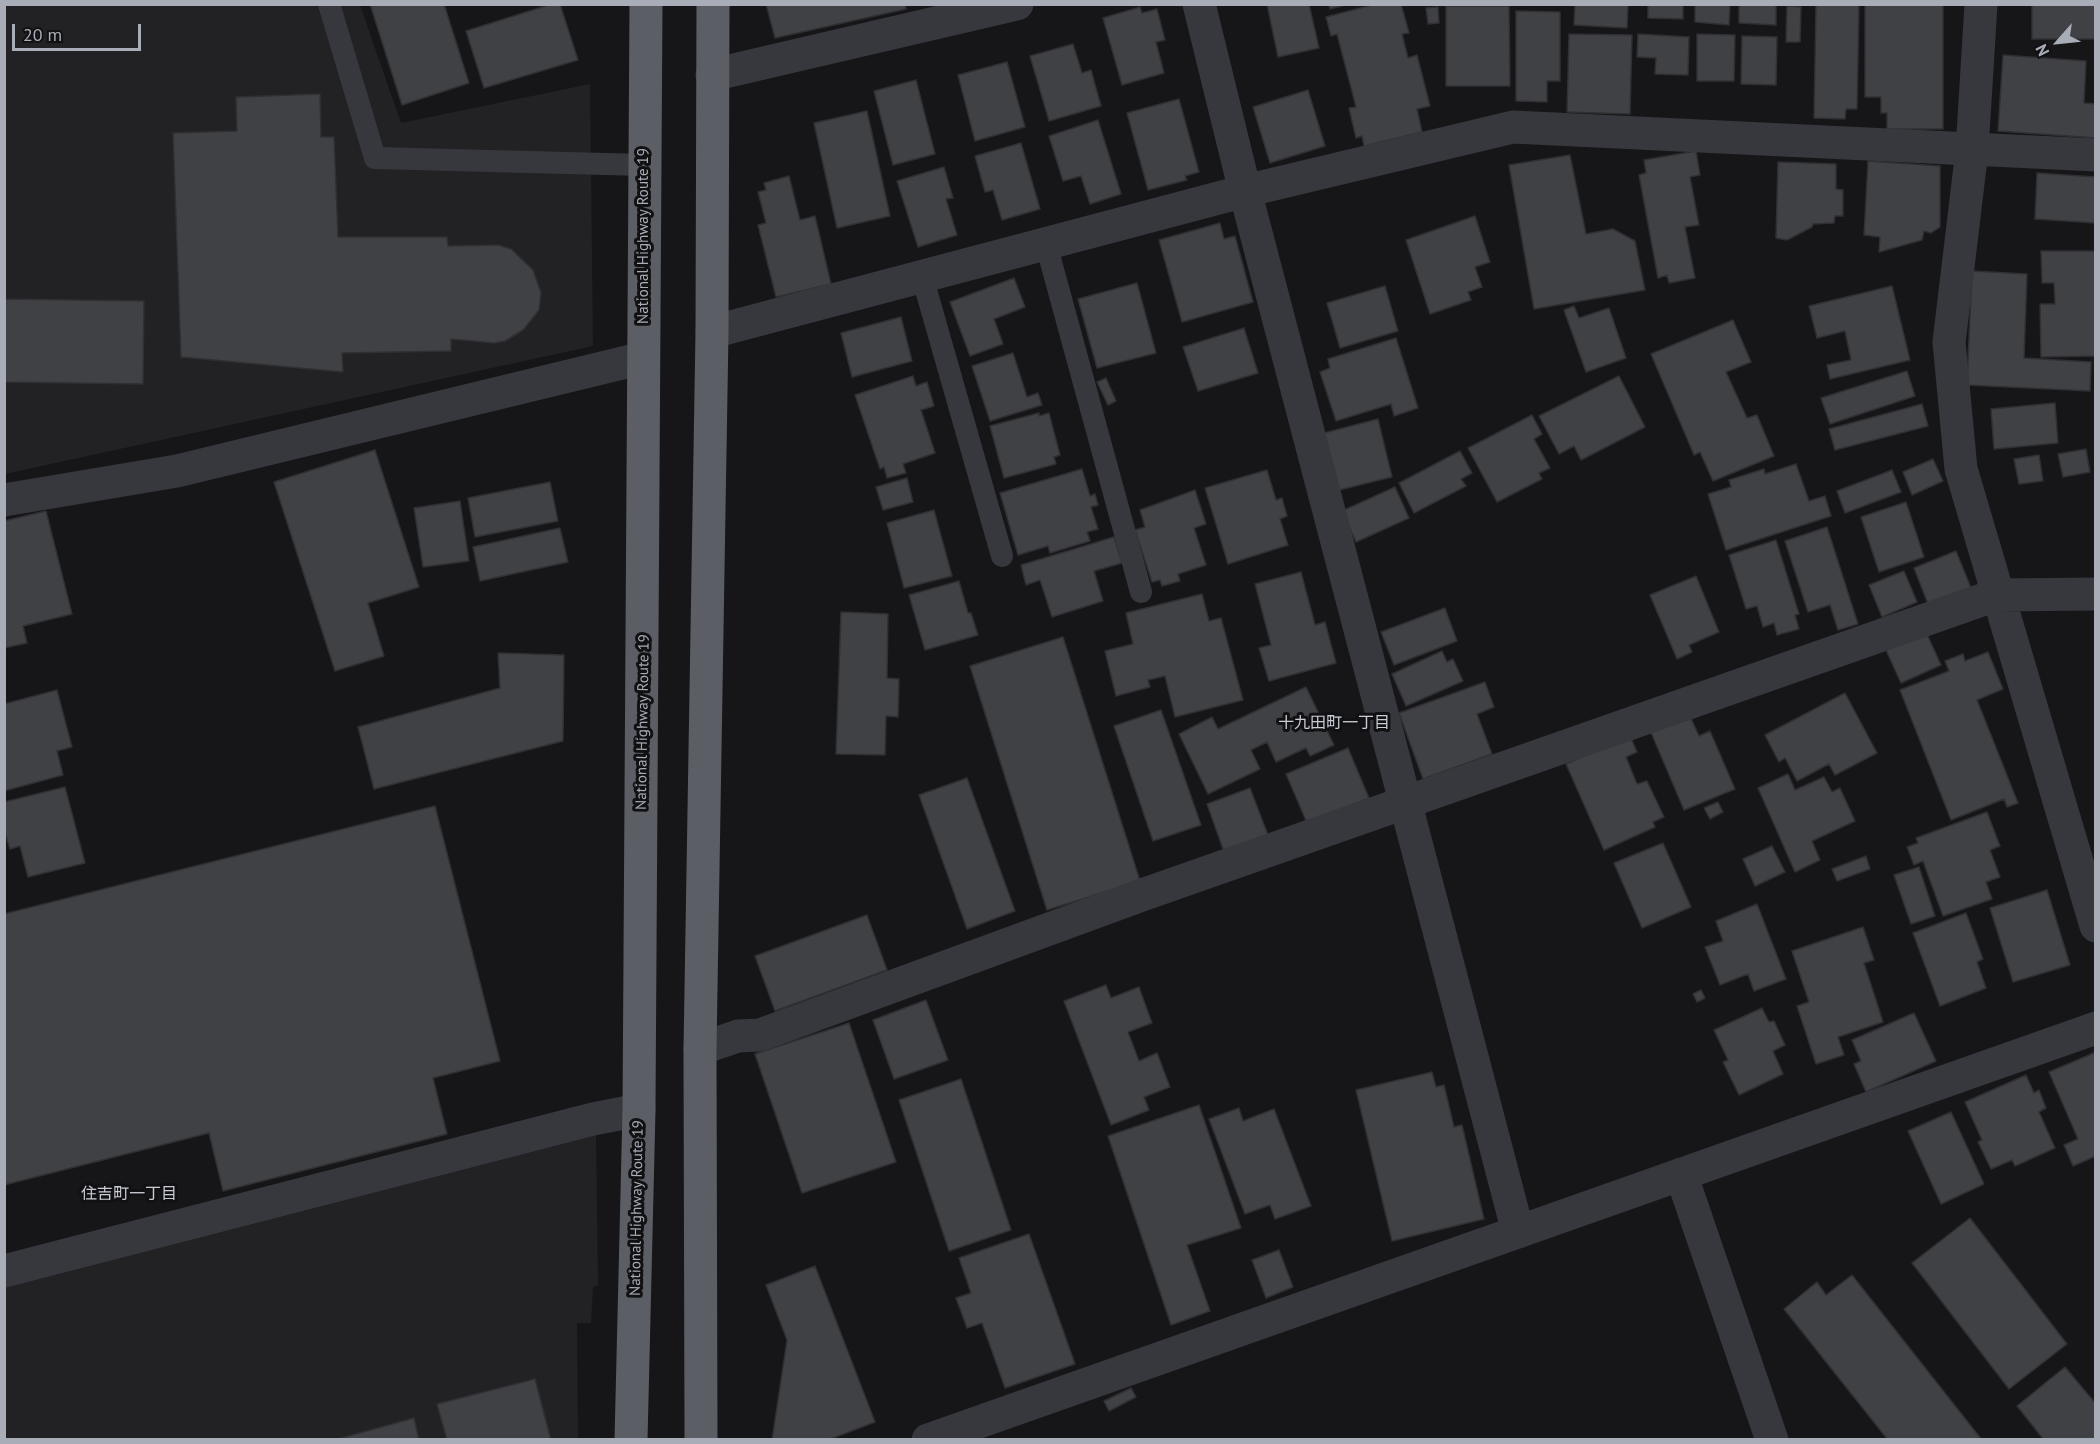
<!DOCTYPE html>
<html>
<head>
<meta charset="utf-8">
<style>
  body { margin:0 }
  #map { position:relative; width:2100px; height:1444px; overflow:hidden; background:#161618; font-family:"PT Sans",sans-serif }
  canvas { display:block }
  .frame { position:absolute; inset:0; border:6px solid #a8adb8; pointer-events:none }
  .north { position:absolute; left:2028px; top:12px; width:60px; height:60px; -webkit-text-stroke:4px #111113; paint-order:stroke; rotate:243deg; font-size:16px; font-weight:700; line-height:24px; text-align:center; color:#a8adb8 }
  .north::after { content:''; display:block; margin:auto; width:21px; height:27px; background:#a8adb8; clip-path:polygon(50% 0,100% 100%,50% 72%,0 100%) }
  .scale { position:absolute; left:12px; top:24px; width:129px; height:27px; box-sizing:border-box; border:3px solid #a8adb8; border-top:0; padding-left:8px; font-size:18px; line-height:21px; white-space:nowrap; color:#a8adb8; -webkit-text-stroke:4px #111113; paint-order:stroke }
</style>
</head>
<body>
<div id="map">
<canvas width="2100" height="1444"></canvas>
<div class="frame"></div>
<div class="north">N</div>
<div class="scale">20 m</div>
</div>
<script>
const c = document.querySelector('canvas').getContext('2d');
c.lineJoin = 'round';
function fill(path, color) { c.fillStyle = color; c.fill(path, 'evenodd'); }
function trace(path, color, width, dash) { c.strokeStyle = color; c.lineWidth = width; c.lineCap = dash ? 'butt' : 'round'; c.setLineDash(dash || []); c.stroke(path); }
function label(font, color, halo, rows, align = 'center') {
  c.font = font + ' "PT Sans","Noto Sans JP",sans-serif'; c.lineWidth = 6; c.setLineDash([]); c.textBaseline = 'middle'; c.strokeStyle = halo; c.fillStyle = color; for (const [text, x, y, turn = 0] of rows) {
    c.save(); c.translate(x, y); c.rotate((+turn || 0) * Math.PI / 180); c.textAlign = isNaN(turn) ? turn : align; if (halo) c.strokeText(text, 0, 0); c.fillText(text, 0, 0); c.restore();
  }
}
fill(new Path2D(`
  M 4,5 L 360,5 L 401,123 L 590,84 L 593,346 L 5,474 Z
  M 596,1135 L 598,1285 L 593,1287 L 591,1323 L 577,1323 L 578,1439 L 5,1440 L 5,1284 Z`), '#222225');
const building = new Path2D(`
  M 370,4 L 444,4 L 469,83 L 402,105 Z
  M 552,4 L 560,4 L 578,60 L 484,88 L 466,31 Z
  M 766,4 L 905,4 L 906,9 L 775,38 Z
  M 1267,4 L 1309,4 L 1319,48 L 1278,57 Z
  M 1329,4 L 1349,4 L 1330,9 Z
  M 1376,4 L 1401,4 L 1409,33 L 1402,34 L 1408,58 L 1417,55 L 1430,106 L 1417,109 L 1422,132 L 1364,146 L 1362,136 L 1356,138 L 1349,108 L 1356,107 L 1337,34 L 1331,36 L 1326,17 Z
  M 1575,4 L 1628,4 L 1627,28 L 1574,25 Z
  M 1648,4 L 1683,4 L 1683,19 L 1648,18 Z
  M 1695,4 L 1730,4 L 1729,25 L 1695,22 Z
  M 1739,4 L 1776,4 L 1776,25 L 1739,23 Z
  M 1816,4 L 1859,4 L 1857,109 L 1846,109 L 1845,119 L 1814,118 Z
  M 1865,4 L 1943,4 L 1943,129 L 1887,129 L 1887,113 L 1881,113 L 1881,97 L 1865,97 Z
  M 2021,4 L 2096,4 L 2096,39 L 2032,39 L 2032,5 Z
  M 1446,6 L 1509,6 L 1510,86 L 1446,86 Z
  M 1787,6 L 1801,7 L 1800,42 L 1786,42 Z
  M 1140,7 L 1142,13 L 1157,9 L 1165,40 L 1156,42 L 1164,73 L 1122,85 L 1103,18 Z
  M 1438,7 L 1439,23 L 1428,24 L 1426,8 Z
  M 1516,11 L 1560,12 L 1560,81 L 1547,81 L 1547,102 L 1516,101 Z
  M 1569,34 L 1632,35 L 1630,114 L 1567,112 Z
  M 1638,34 L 1689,37 L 1688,75 L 1655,74 L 1656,58 L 1637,57 Z
  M 1697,34 L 1735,35 L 1734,81 L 1697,81 Z
  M 1742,36 L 1777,37 L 1776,85 L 1741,84 Z
  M 1073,44 L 1082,73 L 1091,70 L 1101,106 L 1049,121 L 1030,56 Z
  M 2003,55 L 2086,61 L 2084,103 L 2096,104 L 2096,138 L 1998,131 Z
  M 1007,62 L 1025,127 L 975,141 L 958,75 Z
  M 916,80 L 935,154 L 893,165 L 874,91 Z
  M 1308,90 L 1325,146 L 1270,163 L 1253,107 Z
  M 320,94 L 321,137 L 334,137 L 338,237 L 447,237 L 448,246 L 498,245 L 511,249 L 533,270 L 541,293 L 539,310 L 523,330 L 505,341 L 494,343 L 451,339 L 451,351 L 342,353 L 343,372 L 181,357 L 173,133 L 237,131 L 236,97 Z
  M 1179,99 L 1199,172 L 1185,176 L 1187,180 L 1148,190 L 1127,113 Z
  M 867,111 L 890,216 L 837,228 L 814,123 Z
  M 1098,120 L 1121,194 L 1090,204 L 1081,176 L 1063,181 L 1049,136 Z
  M 1021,143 L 1040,209 L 1002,220 L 993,190 L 985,192 L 975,156 Z
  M 1696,151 L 1700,175 L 1690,177 L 1699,225 L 1685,227 L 1695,278 L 1669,283 L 1667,275 L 1658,278 L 1639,175 L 1646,173 L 1644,160 Z
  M 1570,155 L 1586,234 L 1613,229 L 1635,241 L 1645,290 L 1534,309 L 1509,165 Z
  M 1868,161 L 1940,166 L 1940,227 L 1931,233 L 1924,231 L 1922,240 L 1879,252 L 1880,237 L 1864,235 Z
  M 1778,162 L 1836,164 L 1836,189 L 1843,190 L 1843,216 L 1835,216 L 1834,223 L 1813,224 L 1812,227 L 1787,240 L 1776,238 Z
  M 944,167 L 953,198 L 946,199 L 957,235 L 918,247 L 897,181 Z
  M 2037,173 L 2096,177 L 2096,223 L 2035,219 Z
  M 789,176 L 800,220 L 815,216 L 831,284 L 776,297 L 758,225 L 766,223 L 758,192 L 766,190 L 764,183 Z
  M 1475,216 L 1490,262 L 1475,267 L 1482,287 L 1468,292 L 1471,300 L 1430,314 L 1406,240 Z
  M 1220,223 L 1224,239 L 1235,236 L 1253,302 L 1182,322 L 1159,240 Z
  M 2041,251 L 2096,251 L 2096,356 L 2041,357 L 2040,304 L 2055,304 L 2054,283 L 2042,283 Z
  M 1972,271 L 2027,274 L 2024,358 L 2091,362 L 2090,391 L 1967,385 Z
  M 1014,278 L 1025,307 L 994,319 L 1003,344 L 970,356 L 950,302 Z
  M 1137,283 L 1156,353 L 1097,368 L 1078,299 Z
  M 1385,286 L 1398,331 L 1340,348 L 1327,303 Z
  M 1892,286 L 1910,360 L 1830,379 L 1827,365 L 1851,360 L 1845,331 L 1817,338 L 1809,306 Z
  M 4,299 L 144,301 L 143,384 L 4,382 Z
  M 1574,306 L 1579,318 L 1609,308 L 1626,358 L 1586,372 L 1564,310 Z
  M 901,317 L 912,361 L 852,377 L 841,333 Z
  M 1733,320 L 1751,362 L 1726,372 L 1747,418 L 1757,415 L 1774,456 L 1713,481 L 1700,452 L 1694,455 L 1651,354 Z
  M 1244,328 L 1258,373 L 1198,391 L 1183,347 Z
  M 1396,338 L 1418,408 L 1394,416 L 1391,404 L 1336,421 L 1320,372 L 1330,368 L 1328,359 Z
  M 1013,353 L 1027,397 L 1038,393 L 1042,405 L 990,421 L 972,366 Z
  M 1907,371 L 1915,396 L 1830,424 L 1821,398 Z
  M 913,376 L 916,386 L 927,382 L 934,406 L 921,410 L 935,453 L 903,464 L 906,473 L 887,478 L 884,467 L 880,469 L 855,395 Z
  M 1619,376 L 1645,427 L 1581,460 L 1574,446 L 1559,454 L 1539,416 Z
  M 1106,378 L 1116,401 L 1108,405 L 1097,382 Z
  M 2055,403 L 2058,443 L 1994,449 L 1991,409 Z
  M 1922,404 L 1928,426 L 1835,450 L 1829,429 Z
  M 1039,413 L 1039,416 L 1049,413 L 1060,455 L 1054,457 L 1056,464 L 1004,478 L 990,426 Z
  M 1532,415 L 1542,434 L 1534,439 L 1550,468 L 1539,473 L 1542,479 L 1497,502 L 1468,448 Z
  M 1378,419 L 1392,477 L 1339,490 L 1324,433 Z
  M 2086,449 L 2090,472 L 2063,477 L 2058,454 Z
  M 375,450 L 419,587 L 368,603 L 384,656 L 335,671 L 274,482 Z
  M 1460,451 L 1472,473 L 1461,479 L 1466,486 L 1414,513 L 1399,483 Z
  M 2039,455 L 2043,481 L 2019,484 L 2014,459 Z
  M 1933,459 L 1943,481 L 1912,495 L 1903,472 Z
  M 1796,464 L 1809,501 L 1825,496 L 1831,516 L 1726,550 L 1708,494 L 1731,487 L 1729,480 L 1764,469 L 1765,474 Z
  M 1082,469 L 1090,496 L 1095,494 L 1098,505 L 1091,507 L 1098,529 L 1087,532 L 1090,541 L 1050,553 L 1048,546 L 1018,555 L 1000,493 Z
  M 1267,470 L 1276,500 L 1282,498 L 1287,516 L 1280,519 L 1288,545 L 1228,564 L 1205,488 Z
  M 1892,470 L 1901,492 L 1845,513 L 1837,491 Z
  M 907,478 L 913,502 L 883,510 L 876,487 Z
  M 550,482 L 558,521 L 475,537 L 468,498 Z
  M 1395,487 L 1409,518 L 1356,542 L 1342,511 Z
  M 1195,490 L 1206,524 L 1194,528 L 1206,565 L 1178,574 L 1180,581 L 1162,586 L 1160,580 L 1152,582 L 1135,530 L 1145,527 L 1140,510 Z
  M 460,501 L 469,561 L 423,567 L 414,508 Z
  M 1906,502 L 1924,557 L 1879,572 L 1861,517 Z
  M 934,510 L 952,576 L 904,588 L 887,523 Z
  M 46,511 L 72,614 L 23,626 L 27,643 L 4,648 L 4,521 Z
  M 1827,527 L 1858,624 L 1838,630 L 1830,605 L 1808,612 L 1785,541 Z
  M 560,528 L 568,562 L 480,581 L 473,547 Z
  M 1114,537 L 1122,563 L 1094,571 L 1103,601 L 1052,617 L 1040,580 L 1026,585 L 1021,565 Z
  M 1776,540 L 1799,614 L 1795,615 L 1799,629 L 1777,635 L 1774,623 L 1763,627 L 1757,606 L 1746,609 L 1729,555 Z
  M 1956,551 L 1971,588 L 1928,604 L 1914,568 Z
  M 1904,571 L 1917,602 L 1882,617 L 1869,585 Z
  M 1301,572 L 1315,625 L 1325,622 L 1336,663 L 1269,681 L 1259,648 L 1271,645 L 1255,584 Z
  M 1696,576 L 1719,632 L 1689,645 L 1692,652 L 1677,659 L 1650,595 Z
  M 959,581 L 968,613 L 971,613 L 978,635 L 925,650 L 909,595 Z
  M 1202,594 L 1209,621 L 1221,618 L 1243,700 L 1175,717 L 1165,676 L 1148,680 L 1150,687 L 1116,696 L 1105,651 L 1133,644 L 1126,613 Z
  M 1445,608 L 1457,641 L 1394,665 L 1381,632 Z
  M 841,612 L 888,614 L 887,678 L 899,679 L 898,717 L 886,716 L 885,755 L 836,754 Z
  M 1926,632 L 1941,665 L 1901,683 L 1886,650 Z
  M 1063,637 L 1140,881 L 1047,910 L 970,666 Z
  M 1442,651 L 1447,662 L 1453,659 L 1463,681 L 1406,706 L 1392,674 Z
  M 1988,652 L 2003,689 L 1977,700 L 2018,803 L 2007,807 L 2004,799 L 1951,820 L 1900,690 L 1949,671 L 1945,661 L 1963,654 L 1965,661 Z
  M 498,653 L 564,655 L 563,741 L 374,789 L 358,727 L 500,688 Z
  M 1485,682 L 1494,707 L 1477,714 L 1492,754 L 1423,779 L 1399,713 Z
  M 1306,687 L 1334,745 L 1310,756 L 1306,748 L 1276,762 L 1267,742 L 1251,750 L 1260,769 L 1208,794 L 1179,734 L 1212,717 L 1218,729 Z
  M 57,690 L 72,747 L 57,751 L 63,775 L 4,791 L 4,704 Z
  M 1845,693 L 1877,753 L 1835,775 L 1829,764 L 1797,781 L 1785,758 L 1779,762 L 1765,735 Z
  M 1161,710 L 1201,825 L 1153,841 L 1114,726 Z
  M 1689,714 L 1699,736 L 1710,731 L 1735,789 L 1684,810 L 1650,730 Z
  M 1630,736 L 1637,752 L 1626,757 L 1637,784 L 1647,781 L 1664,817 L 1653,822 L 1655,827 L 1604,850 L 1566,764 Z
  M 1348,748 L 1369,798 L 1307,823 L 1286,774 Z
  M 1788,774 L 1795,790 L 1824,777 L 1832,792 L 1840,788 L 1855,821 L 1812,841 L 1820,860 L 1795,872 L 1758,788 Z
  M 967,778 L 1015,911 L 967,929 L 919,795 Z
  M 65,787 L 85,863 L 28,877 L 20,846 L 10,849 L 4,829 L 4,802 Z
  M 1250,788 L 1268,835 L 1224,852 L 1207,804 Z
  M 1718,802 L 1723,812 L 1710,819 L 1704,808 Z
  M 435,806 L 500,1061 L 433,1078 L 447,1134 L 223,1191 L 209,1133 L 4,1185 L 4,914 Z
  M 1987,812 L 2000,846 L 1990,850 L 2000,877 L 1986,882 L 1992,899 L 1943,916 L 1923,861 L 1914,865 L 1907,847 L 1918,843 L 1916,838 Z
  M 1663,843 L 1691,907 L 1642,928 L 1614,863 Z
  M 1772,846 L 1785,872 L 1755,886 L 1743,859 Z
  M 1866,856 L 1870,869 L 1837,881 L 1832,869 Z
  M 1919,867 L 1935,916 L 1911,924 L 1894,875 Z
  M 2047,890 L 2070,965 L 2013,982 L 1990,908 Z
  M 1757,904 L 1786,979 L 1754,991 L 1748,974 L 1720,985 L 1705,947 L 1723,941 L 1716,921 Z
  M 1966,913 L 1983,959 L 1977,962 L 1986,988 L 1940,1006 L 1913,933 Z
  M 867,915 L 887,970 L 775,1011 L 755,956 Z
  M 1863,927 L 1874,960 L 1864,963 L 1883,1022 L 1838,1037 L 1844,1055 L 1816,1064 L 1797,1006 L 1809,1002 L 1792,951 Z
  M 1106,985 L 1111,998 L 1139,987 L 1152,1023 L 1128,1032 L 1139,1061 L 1157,1053 L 1170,1087 L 1144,1097 L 1149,1110 L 1111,1125 L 1064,1001 Z
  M 1701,990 L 1705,998 L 1697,1002 L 1693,994 Z
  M 926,1000 L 948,1060 L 894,1079 L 873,1020 Z
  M 1762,1008 L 1769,1022 L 1774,1021 L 1785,1045 L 1773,1051 L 1783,1074 L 1739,1095 L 1723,1062 L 1728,1060 L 1714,1030 Z
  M 1914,1013 L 1936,1061 L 1866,1092 L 1854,1064 L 1861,1061 L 1852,1040 Z
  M 849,1023 L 896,1162 L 802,1193 L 755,1054 Z
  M 2096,1052 L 2096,1156 L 2073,1166 L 2064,1145 L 2078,1139 L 2049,1072 Z
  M 1432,1072 L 1436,1087 L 1444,1085 L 1454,1127 L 1462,1125 L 1484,1219 L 1392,1241 L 1356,1090 Z
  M 2026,1075 L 2034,1093 L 2039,1090 L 2046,1108 L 2039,1112 L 2055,1148 L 2015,1166 L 2012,1160 L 1991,1169 L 1978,1142 L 1982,1140 L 1965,1102 Z
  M 961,1079 L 1011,1230 L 949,1251 L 899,1100 Z
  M 1199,1105 L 1241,1228 L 1187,1245 L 1210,1311 L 1171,1325 L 1108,1136 Z
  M 1239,1108 L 1243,1121 L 1274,1109 L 1311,1206 L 1275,1219 L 1270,1205 L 1245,1214 L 1209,1119 Z
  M 1951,1112 L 1984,1184 L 1941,1204 L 1908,1131 Z
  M 1970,1218 L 2067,1344 L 2009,1389 L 1912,1263 Z
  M 1029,1234 L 1075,1364 L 1005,1388 L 982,1323 L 967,1328 L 956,1298 L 971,1293 L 959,1258 Z
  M 1279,1250 L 1293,1287 L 1266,1298 L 1252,1260 Z
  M 815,1266 L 875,1422 L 828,1440 L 772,1440 L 787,1340 L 766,1285 Z
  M 1852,1275 L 1982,1440 L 1888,1440 L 1784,1309 L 1817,1282 L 1826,1295 Z
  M 2065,1367 L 2096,1404 L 2096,1440 L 2044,1440 L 2017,1406 Z
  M 535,1379 L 551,1440 L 447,1440 L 437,1404 Z
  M 1131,1388 L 1136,1397 L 1109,1411 L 1104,1401 Z
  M 414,1418 L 419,1440 L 334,1440 Z`);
fill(building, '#404145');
trace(building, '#303034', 1.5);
trace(new Path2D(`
  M 329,4 L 375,158 L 644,165
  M 1046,244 L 1141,592
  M 922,276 L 1002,556`), '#37383d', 22);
trace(new Path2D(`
  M 1199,4 L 1245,191 L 1518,1232
  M 1981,4 L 1972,150 L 1949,342 L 1961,469 L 2096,926
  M 712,75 L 1017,4
  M 712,332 L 1245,191 L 1513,127 L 2096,155
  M 4,500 L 177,471 L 643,358
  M 700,1049 L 738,1036 L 760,1035 L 1142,895 L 1996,595 L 2096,594
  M 1681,1174 L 1772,1440
  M 4,1271 L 593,1119 L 639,1110
  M 928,1440 L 2096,1028`), '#37383d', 33);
trace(new Path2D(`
  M 631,1440 L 639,1110 L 646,4
  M 701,1440 L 700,1049 L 712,332 L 713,4`), '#5b5e65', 33);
label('15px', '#a8adb8', '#111113', [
  ["National Highway Route 19",644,236,-90],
  ["National Highway Route 19",643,722,-89],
  ["National Highway Route 19",637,1208,-89]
]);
label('16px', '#c9ccd4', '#111113', [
  ["十九田町一丁目",1334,723],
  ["住吉町一丁目",129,1194]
]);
</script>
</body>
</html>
